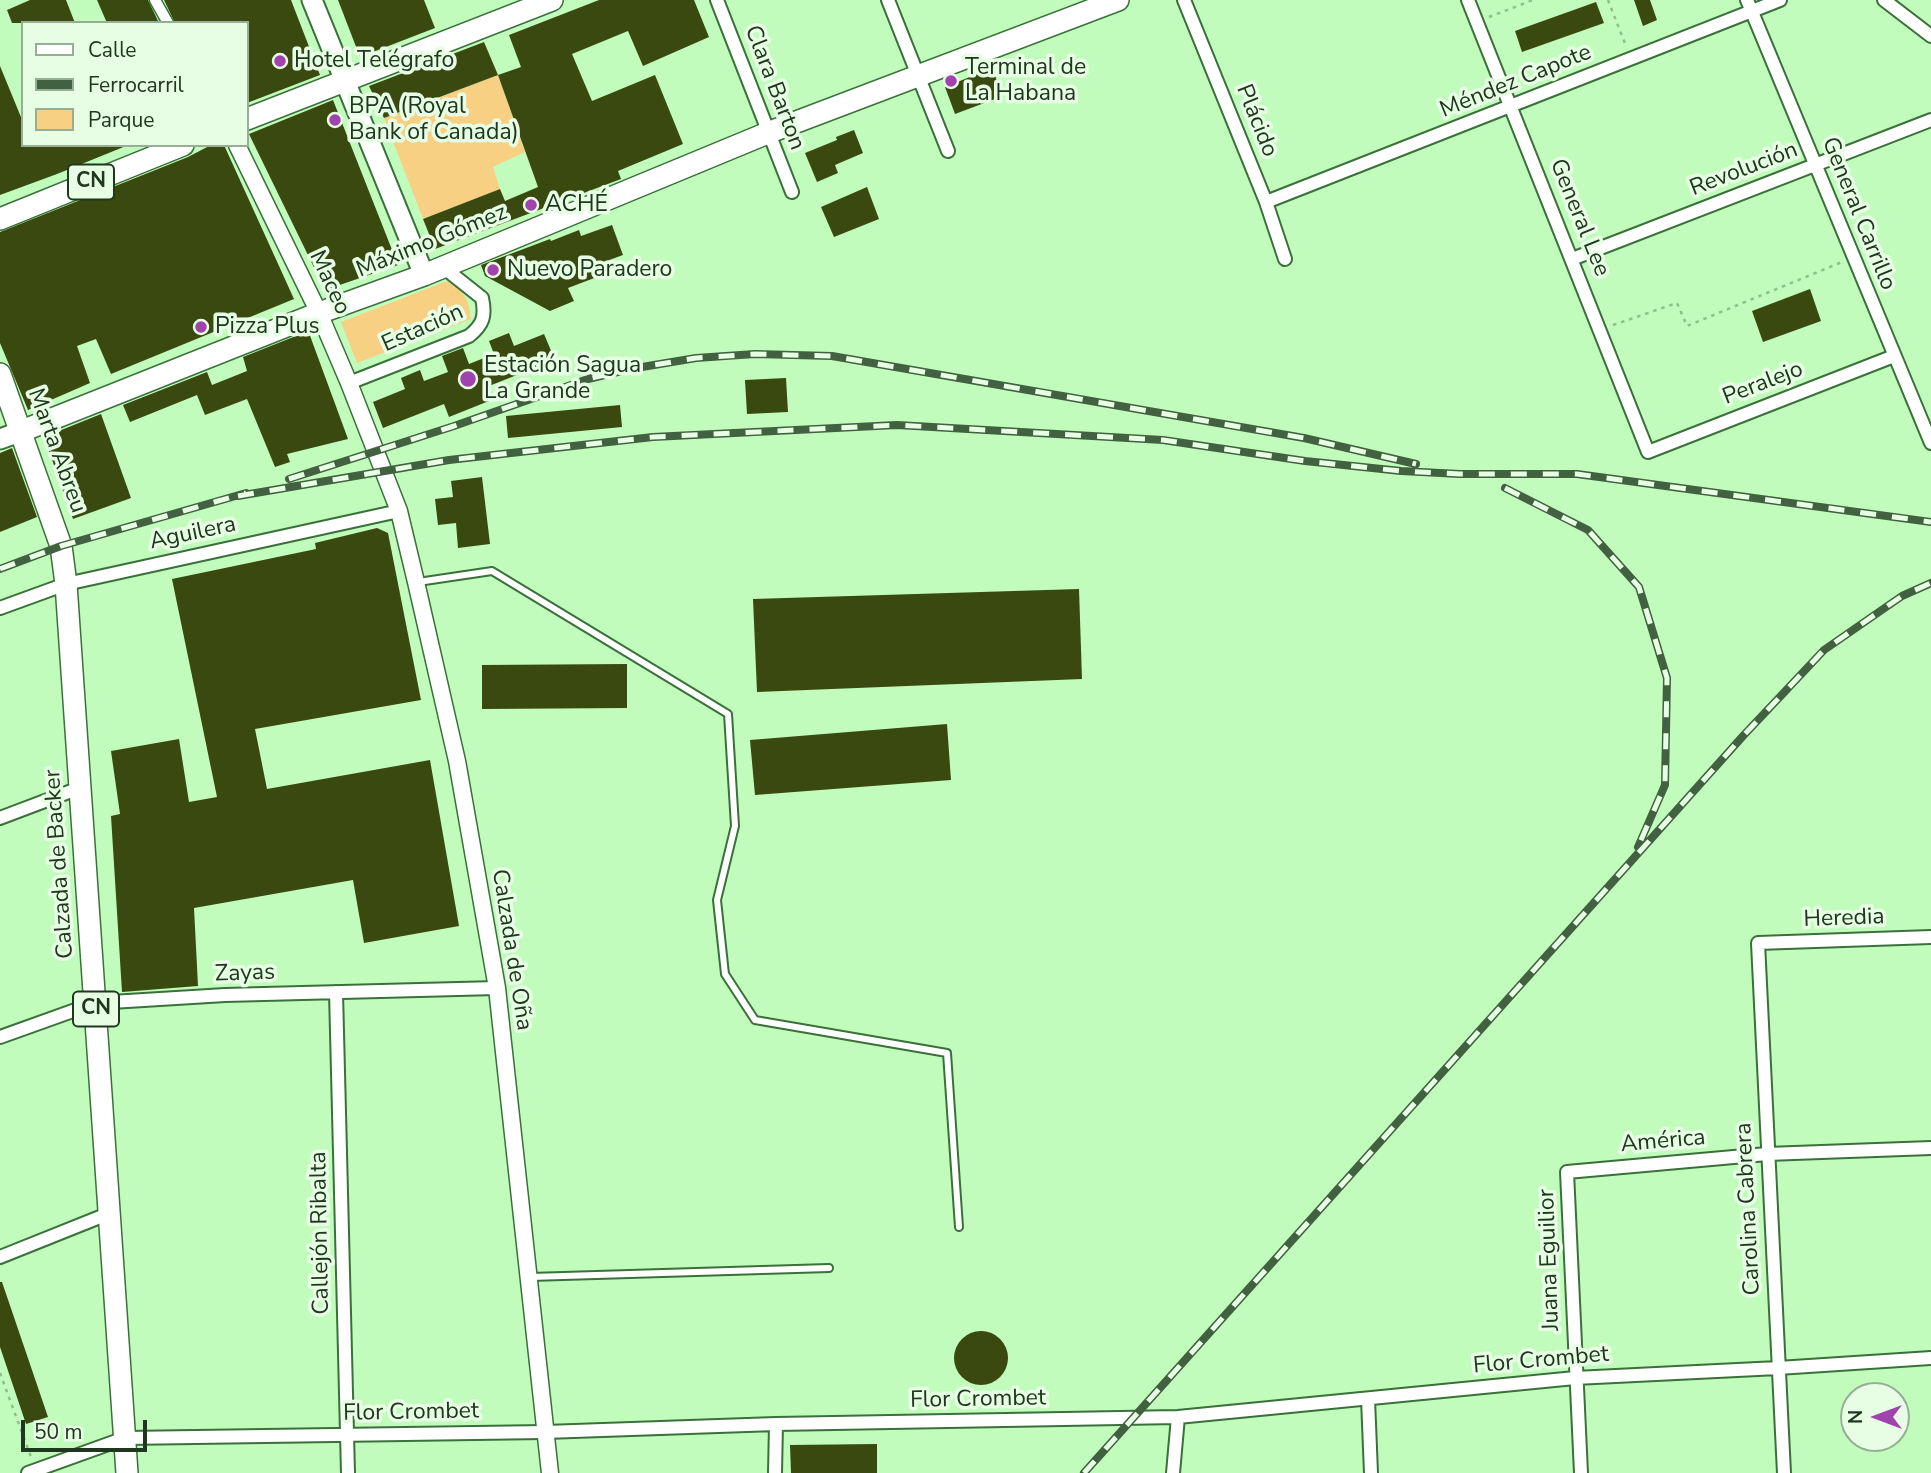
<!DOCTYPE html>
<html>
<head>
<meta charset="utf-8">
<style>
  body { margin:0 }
  #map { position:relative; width:1931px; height:1473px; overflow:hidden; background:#c1fcbd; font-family:"Nunito Sans",sans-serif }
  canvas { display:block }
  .legend { position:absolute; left:21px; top:21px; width:228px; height:126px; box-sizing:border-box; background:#e7fee5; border:2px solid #97ae96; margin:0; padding:9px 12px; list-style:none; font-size:21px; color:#20371f }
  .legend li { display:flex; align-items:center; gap:14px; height:35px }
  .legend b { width:35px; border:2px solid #97ae96 }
  .north { position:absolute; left:1840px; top:1382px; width:70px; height:70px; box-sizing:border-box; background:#e7fee5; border:2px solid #97ae96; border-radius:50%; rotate:270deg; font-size:19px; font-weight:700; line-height:28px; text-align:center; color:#20371f }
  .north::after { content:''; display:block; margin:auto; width:24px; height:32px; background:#a143ac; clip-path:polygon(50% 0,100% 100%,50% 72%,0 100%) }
  .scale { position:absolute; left:21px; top:1420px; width:126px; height:32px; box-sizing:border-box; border:4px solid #20371f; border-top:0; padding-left:9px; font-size:21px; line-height:24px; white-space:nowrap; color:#20371f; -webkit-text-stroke:5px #e7fee5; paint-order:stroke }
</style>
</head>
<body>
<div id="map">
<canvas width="1931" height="1473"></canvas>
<ul class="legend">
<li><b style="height:9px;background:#fff"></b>Calle</li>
<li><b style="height:9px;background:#426140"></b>Ferrocarril</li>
<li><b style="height:19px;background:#f8d083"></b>Parque</li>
</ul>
<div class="north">N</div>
<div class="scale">50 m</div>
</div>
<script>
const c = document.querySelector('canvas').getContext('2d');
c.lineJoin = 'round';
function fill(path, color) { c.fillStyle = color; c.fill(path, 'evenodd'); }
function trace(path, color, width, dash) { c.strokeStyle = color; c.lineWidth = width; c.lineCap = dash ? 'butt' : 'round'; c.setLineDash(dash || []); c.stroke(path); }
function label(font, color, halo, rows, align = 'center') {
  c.font = font + ' "Nunito Sans",sans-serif'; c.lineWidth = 7; c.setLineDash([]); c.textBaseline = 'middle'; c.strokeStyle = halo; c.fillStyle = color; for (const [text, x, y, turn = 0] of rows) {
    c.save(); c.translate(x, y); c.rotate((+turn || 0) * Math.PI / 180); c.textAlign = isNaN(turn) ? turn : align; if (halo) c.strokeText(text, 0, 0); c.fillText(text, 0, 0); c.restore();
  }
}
fill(new Path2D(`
  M 498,75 L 525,152 L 493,167 L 500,189 L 423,219 L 384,118 Z
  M 447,281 C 464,291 469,298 471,319 L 357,363 L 341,322 Z`), '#f8d083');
fill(new Path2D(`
  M 30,0 L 66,0 L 75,23 L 12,23 L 7,10 Z
  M 97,0 L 148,0 L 159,23 L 107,23 Z
  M 164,0 L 291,0 L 320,75 L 247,103 L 247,23 L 175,23 Z
  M 338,0 L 424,0 L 435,28 L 360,57 Z
  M 599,0 L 694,0 L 709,37 L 643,66 L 628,31 L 572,54 L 592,101 L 655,75 L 683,144 L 618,171 L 621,179 L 435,249 L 423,219 L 500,189 L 505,201 L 538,187 L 498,75 L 521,67 L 509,35 Z
  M 1634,0 L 1650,0 L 1657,20 L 1643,26 Z
  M 1596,2 L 1604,23 L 1522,52 L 1515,31 Z
  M 484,42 L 498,75 L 384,118 L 369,86 Z
  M 0,66 L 23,122 L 23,145 L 126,146 L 57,174 L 0,195 Z
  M 992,68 L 1003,96 L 955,114 L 945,87 Z
  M 333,100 L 398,265 L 325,290 L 249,134 Z
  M 854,130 L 863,153 L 835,165 L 838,173 L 817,182 L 805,153 L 837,140 L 836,137 Z
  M 211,145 L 224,145 L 294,299 L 111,374 L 96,339 L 77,346 L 90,383 L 28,410 L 0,343 L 0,232 L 188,157 Z
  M 867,187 L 879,219 L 834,237 L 821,207 Z
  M 612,225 L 623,255 L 593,266 L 597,277 L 568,288 L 574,301 L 550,311 L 485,276 L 481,265 L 550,239 L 551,241 L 579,230 L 581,236 Z
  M 1810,289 L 1821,321 L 1763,342 L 1752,311 Z
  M 306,332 L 309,333 L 348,439 L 287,454 L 290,462 L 275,467 L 247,399 L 205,415 L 197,395 L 130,422 L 123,405 L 207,372 L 212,385 L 247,371 L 243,357 Z
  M 509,333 L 514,346 L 544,334 L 555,360 L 489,386 L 494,399 L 449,417 L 444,404 L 383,428 L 373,402 L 405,389 L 401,378 L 420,370 L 424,381 L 448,372 L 442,356 L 463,348 L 469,364 L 494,354 L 489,341 Z
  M 786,378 L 788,412 L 747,414 L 745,380 Z
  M 620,405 L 622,427 L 508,438 L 506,416 Z
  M 101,414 L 131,498 L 73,519 L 44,437 Z
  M 12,448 L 37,517 L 0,532 L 0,453 Z
  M 482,477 L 490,544 L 458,548 L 456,523 L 438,525 L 435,499 L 453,497 L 451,481 Z
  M 377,528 L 388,533 L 421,700 L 255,729 L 267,789 L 430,760 L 459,926 L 364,943 L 353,880 L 194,908 L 198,986 L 122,992 L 111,816 L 120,814 L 111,751 L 179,739 L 189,802 L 217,797 L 172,579 L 316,549 L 315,543 Z
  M 1079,589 L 1082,679 L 757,692 L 753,599 Z
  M 627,664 L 627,708 L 482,709 L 482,665 Z
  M 947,724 L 951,780 L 755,795 L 750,740 Z
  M 0,1282 L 2,1282 L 48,1417 L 26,1424 L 0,1347 Z
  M954 1358a27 27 0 1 1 54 0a27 27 0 1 1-54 0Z
  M 877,1444 L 877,1473 L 791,1473 L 790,1445 Z`), '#39490f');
const service = new Path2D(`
  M 418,582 L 492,571 L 728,714 L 735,826 L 717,900 L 725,974 L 755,1020 L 947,1053 L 959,1227
  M 530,1277 L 829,1268`);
const pedestrian = new Path2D(`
  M 155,0 L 168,23`);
const minor = new Path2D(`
  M 717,0 L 792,192
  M 888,0 L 948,151
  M 1184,0 L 1266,202 L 1285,259
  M 1468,0 L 1648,452 L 1894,356
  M 1747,0 L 1931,443
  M 1884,0 L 1931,36
  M 1266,202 L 1780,0
  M 1572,259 L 1931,120
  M 349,383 L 469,336 C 483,325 486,316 482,298 L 443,267
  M 0,608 L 66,584 L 399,511
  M 0,818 L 82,787
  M 336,992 L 348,1473
  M 0,1037 L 95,1003 L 225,995 L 497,988
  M 0,1257 L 110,1213
  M 1368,1399 L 1371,1473
  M 28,1473 L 125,1438 L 545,1432 L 776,1424 L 1178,1417 L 1575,1378 L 1778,1368 L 1931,1358
  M 775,1473 L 776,1424
  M 1173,1473 L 1178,1417
  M 1581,1473 L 1567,1172 L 1767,1154 L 1931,1148
  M 1784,1473 L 1758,943 L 1931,937`);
const tertiary = new Path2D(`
  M 237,145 L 319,313 L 349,383 L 399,511 L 416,582 L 457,761 L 497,988 L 550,1473`);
const secondary = new Path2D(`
  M 312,0 L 424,275
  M 0,439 L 22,431`);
const primary = new Path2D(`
  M 247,119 L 552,0
  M 0,219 L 183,145
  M 0,374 L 61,546 L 66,584 L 127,1473
  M 22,431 L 319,313 L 424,275 L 770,132 L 1118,0`);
trace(service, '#3a7039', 10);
trace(pedestrian, '#3a7039', 13);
trace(minor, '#3a7039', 16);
trace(tertiary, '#3a7039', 19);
trace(secondary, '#3a7039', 23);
trace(primary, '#3a7039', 24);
trace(new Path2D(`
  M 1608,0 L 1626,46
  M 1489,17 L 1533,0
  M 1613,325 L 1677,303 L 1687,326 L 1842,262
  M 0,1373 L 31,1457`), '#8fbf8c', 2.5, [3.5, 5]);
trace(service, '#fff', 6);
trace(pedestrian, '#fff', 10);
trace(minor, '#fff', 12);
trace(tertiary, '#fff', 16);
trace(secondary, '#fff', 19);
trace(primary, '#fff', 21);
const rail = new Path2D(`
  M 289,479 L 454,426 L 588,379 L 630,369 L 696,358 L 755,354 L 832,356 L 1304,438 L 1416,464
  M 1505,488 L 1588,530 L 1639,587 L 1667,678 L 1665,785 L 1638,847
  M 238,496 L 449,460 L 653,437 L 897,425 L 1163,440 L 1305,461 L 1401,471 L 1460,474 L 1577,474 L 1931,522
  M 0,569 L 61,546 L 246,493
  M 1084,1473 L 1743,736 L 1824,650 L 1902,596 L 1931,583`);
trace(rail, '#426140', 8);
trace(rail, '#e7fee5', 5, [16]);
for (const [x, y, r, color] of [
  [280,61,7,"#a143ac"],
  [951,81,7,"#a143ac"],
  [335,120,7,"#a143ac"],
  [531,205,7,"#a143ac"],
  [493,270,7,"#a143ac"],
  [201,327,7,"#a143ac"],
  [468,379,9,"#a143ac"]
]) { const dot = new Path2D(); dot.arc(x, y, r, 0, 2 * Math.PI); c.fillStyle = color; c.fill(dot); trace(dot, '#e7fee5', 2.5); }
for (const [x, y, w] of [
  [91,182,46],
  [96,1009,46]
]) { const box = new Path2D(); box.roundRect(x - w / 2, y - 17.5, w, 35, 5); c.fillStyle = '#e7fee5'; c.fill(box); trace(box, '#20371f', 2); }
label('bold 21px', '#20371f', null, [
  ["CN",91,182],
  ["CN",96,1009]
]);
label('23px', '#20371f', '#e7fee5', [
  ["Hotel Telégrafo",294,61],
  ["Terminal de",965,68],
  ["La Habana",965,94],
  ["BPA (Royal",349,107],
  ["Bank of Canada)",349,133],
  ["ACHÉ",545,205],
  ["Nuevo Paradero",507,270],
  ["Pizza Plus",215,327],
  ["Estación Sagua",484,366],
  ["La Grande",484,392]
], 'left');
label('23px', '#20371f', '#e7fee5', [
  ["Méndez Capote",1516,82,-22],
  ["Clara Barton",774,88,69],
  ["Plácido",1256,121,68],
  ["Revolución",1744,170,-21],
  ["General Carrillo",1858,214,68],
  ["General Lee",1579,218,68],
  ["Máximo Gómez",432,242,-22],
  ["Maceo",329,283,65],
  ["Estación",423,329,-24],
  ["Peralejo",1763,384,-21],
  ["Marta Abreu",56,451,70],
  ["Aguilera",193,534,-12],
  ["Calzada de Backer",60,864,-94],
  ["Heredia",1844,919,-2],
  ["Calzada de Oña",511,950,81],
  ["Zayas",245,974,-2],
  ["América",1663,1142,-5],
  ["Carolina Cabrera",1749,1209,-93],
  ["Callejón Ribalta",321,1233,-91],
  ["Juana Eguilior",1550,1260,-92],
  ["Flor Crombet",1541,1361,-5],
  ["Flor Crombet",978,1400,-1],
  ["Flor Crombet",411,1413,-1]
]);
</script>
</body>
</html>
